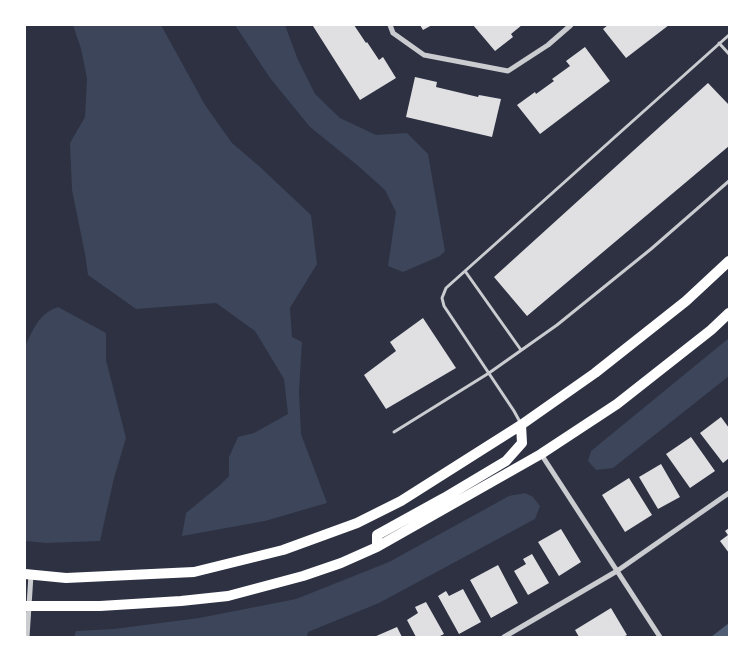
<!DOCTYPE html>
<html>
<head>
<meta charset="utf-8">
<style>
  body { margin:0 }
  #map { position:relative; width:754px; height:662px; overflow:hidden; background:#2d3142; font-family:"Fira Sans Condensed",sans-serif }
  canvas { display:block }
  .frame { position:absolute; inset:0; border:26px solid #fff; pointer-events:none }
</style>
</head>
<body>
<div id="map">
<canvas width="754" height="662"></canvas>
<div class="frame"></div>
</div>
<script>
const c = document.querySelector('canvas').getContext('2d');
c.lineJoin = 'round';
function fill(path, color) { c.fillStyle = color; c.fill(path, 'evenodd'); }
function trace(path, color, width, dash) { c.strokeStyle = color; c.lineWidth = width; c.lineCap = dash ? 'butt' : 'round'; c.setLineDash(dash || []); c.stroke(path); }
fill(new Path2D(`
  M 73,25 L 161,25 L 205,105 L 232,143 L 259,166 L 311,215 L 317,264 L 290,308 L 292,337 L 302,342 L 299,391 L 301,434 L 327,503 L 265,521 L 182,536 L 186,513 L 220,485 L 229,476 L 229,457 L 238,437 L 254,433 L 288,414 L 284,379 L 255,331 L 216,303 L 136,309 L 88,275 L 85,254 L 72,190 L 70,143 L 85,117 L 87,78 L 81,49 Z
  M 235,25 L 285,25 L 298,60 L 315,94 L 340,118 L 376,135 L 407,133 L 428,154 L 445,251 L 440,256 L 403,272 L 388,266 L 396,212 L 385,190 L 357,165 L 310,127 L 270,78 Z
  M 58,307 L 106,333 L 106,360 L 126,438 L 114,478 L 100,541 L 47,543 L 25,541 L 25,346 C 34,329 38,314 58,307 Z
  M 729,338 L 729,376 L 613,468 L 596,470 L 588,461 L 591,451 Z
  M 525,493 L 533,497 L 540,506 L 535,519 L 379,603 L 308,632 L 307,637 L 74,637 L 76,631 L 114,629 L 199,618 L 296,599 L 389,562 L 509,496 Z`), '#3c4559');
fill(new Path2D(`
  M 729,623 L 729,637 L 711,637 Z`), '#4f5d75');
fill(new Path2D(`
  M 314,25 L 354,25 L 366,43 L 367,42 L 379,60 L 383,57 L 396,78 L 360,100 L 313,26 Z
  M 420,25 L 432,25 L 423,30 Z
  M 473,25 L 522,25 L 511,34 L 513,37 L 495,51 Z
  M 608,25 L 669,25 L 626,58 L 603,29 Z
  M 585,47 L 610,81 L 540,134 L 517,105 L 535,92 L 536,94 L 554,81 L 552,79 L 570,66 L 566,61 Z
  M 415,77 L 437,82 L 436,87 L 478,97 L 479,95 L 501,99 L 492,137 L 406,117 Z
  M 708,83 L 729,105 L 729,146 L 527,316 L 494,277 Z
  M 423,318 L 456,368 L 386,409 L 364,375 L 396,351 L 390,342 Z
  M 721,417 L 729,428 L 729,458 L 723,463 L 700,433 Z
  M 691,437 L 715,471 L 690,488 L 666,454 Z
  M 661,464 L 680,497 L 658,509 L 639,477 Z
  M 629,478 L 652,515 L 625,532 L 602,495 Z
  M 729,528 L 729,553 L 720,541 L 728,535 L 725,531 Z
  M 561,529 L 581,562 L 559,576 L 538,542 Z
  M 532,554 L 549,583 L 528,595 L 514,571 L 526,564 L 523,559 Z
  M 498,565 L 518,603 L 491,618 L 470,580 Z
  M 463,589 L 481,622 L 459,634 L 438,596 L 446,591 L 449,596 Z
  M 426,602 L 444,634 L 438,637 L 416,637 L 407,620 L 418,613 L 415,607 Z
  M 611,608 L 627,635 L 623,637 L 579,637 L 575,630 Z
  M 397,627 L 402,637 L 374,637 Z`), '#e0e0e3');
trace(new Path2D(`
  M 719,43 L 729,54
  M 465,271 L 521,350
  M 520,422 L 514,411 L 444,306 L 442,298 L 446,288 L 729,35
  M 394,432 L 489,373 L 557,325 L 651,249 L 729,181`), '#caccd0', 3);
trace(new Path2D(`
  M 390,25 L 393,33 L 424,55 L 508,71 L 548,45 L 571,25
  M 541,454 L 660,637
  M 27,637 L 31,575
  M 504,637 L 617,571 L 729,493`), '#caccd0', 5);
trace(new Path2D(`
  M 377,547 L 377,535 L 444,498 L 506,461 L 522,443 L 521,425
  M 25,574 L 66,578 L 194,572 L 283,550 L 357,523 L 401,501 L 521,425 L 595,373 L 686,301 L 729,261
  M 25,606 L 100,606 L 181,601 L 228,596 L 303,576 L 341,563 L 377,547 L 541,454 L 617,404 L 711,330 L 729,313`), '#fff', 10);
</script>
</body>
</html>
